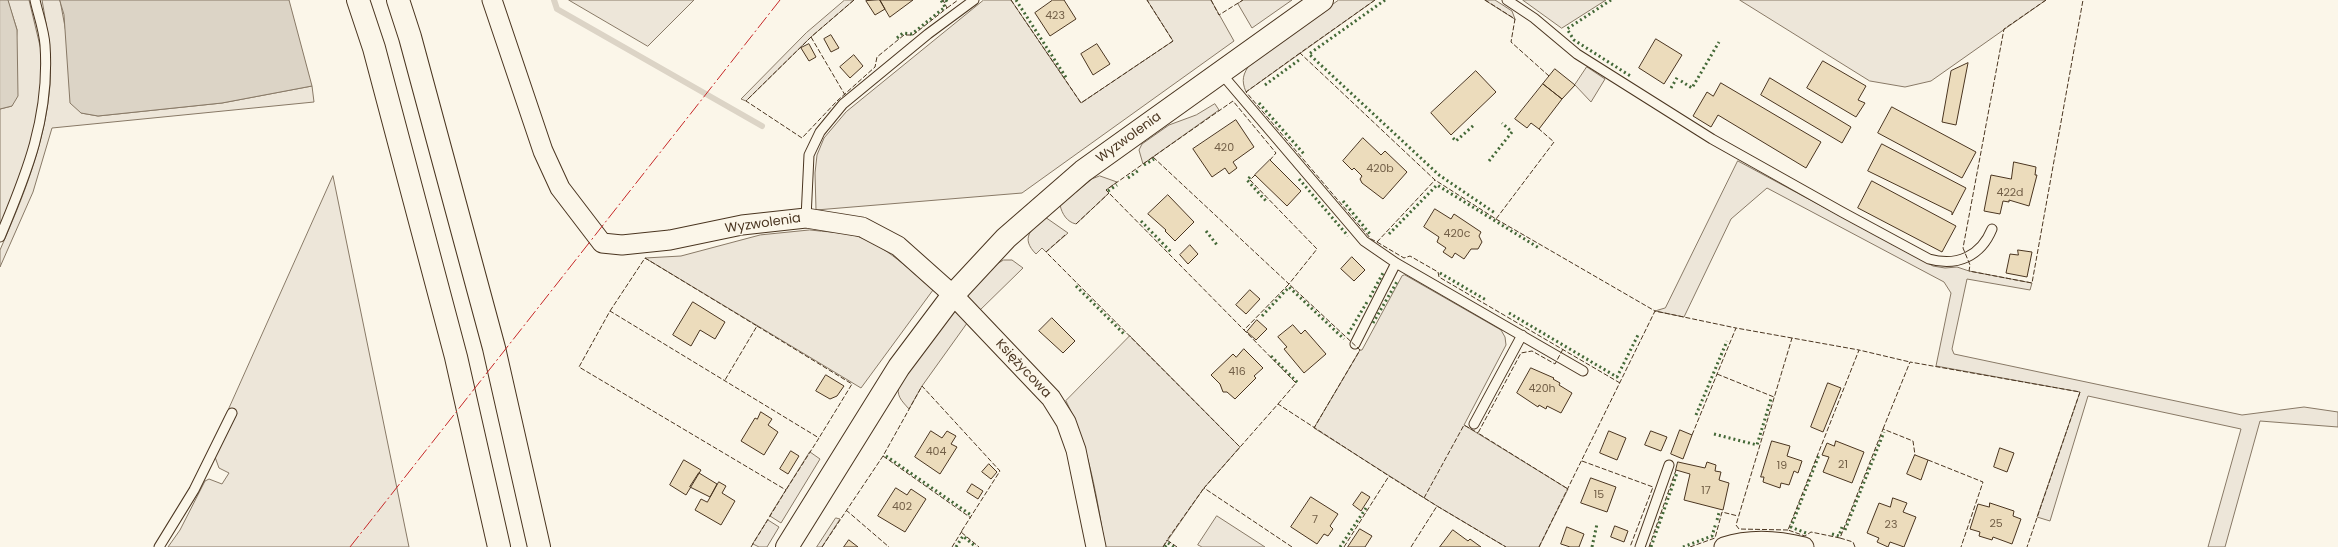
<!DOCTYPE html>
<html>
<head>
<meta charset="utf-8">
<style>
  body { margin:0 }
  canvas { display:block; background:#fbf6e9 }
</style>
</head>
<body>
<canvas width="2338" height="547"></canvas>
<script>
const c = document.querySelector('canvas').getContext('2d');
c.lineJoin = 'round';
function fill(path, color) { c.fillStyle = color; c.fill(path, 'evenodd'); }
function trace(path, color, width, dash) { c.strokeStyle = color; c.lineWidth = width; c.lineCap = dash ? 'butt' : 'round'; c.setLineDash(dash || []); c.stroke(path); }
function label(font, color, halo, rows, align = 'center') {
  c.font = font + ' Poppins,sans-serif'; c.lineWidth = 3; c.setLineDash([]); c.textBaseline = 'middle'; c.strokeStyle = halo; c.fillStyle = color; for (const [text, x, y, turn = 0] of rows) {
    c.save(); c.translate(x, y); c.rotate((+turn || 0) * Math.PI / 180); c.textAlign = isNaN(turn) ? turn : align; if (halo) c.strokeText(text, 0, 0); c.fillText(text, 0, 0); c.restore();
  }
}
const green = new Path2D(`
  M 8,0 L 29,0 L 41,50 L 41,104 L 37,124 L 15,192 L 0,227 L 0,109 L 12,106 L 17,30 Z
  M 42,0 L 60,0 L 81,113 L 98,116 L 222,103 L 312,86 L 314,102 L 52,128 L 33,192 L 0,267 L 0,250 C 23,197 45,144 50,85 C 52,57 47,28 42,0 Z
  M 569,0 L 694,0 L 648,46 Z
  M 845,0 L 854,0 L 811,37 L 746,101 L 741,99 L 806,33 Z
  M 984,0 L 1011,0 L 1081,103 L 1173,41 L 1147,0 L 1211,0 L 1234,41 L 1022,193 L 816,210 L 815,173 L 817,155 L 824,138 L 846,112 Z
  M 1243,0 L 1292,0 L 1252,28 L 1238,4 Z
  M 1339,0 L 1375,0 L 1246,92 C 1241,80 1243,74 1250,64 Z
  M 1485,0 L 1495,0 L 1512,11 L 1515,19 Z
  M 1523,0 L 1606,0 L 1562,28 Z
  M 1740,0 L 2046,0 L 1931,81 L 1905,87 L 1870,81 Z
  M 1587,67 L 1605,79 L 1591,102 L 1575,85 Z
  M 1215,104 L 1219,110 L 1143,164 L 1139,150 L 1142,144 L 1169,125 L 1196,115 Z
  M 1738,161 L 1933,266 L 1945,268 L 1957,267 L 1969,271 L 2032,283 L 2030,290 L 1967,279 L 1952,349 L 1954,354 L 2242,415 L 2304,407 L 2338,412 L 2338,427 L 2260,421 L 2225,547 L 2208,547 L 2241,429 L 2088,396 L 2050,521 L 2037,517 L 2080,392 L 1936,366 L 1951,293 L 1944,282 L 1767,188 L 1731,219 L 1684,317 L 1655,311 L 1665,308 Z
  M 333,176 L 409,547 L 168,547 L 180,530 L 205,481 L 209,479 L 222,484 L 229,473 L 219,468 L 215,457 L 237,413 L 229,409 Z
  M 1100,176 L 1117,182 L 1106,190 L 1109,193 L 1076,224 C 1067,222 1062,214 1060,205 L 1092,179 Z
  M 1045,217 L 1068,233 L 1046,252 L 1042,248 L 1036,254 C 1020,238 1031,229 1045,217 Z
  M 810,230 C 825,232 843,232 857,236 C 886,246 910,270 933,290 L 861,388 L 645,258 L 681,256 L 760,235 Z
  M 1004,260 L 1012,260 L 1023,268 L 977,313 L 964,299 L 997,264 Z
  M 1405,275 L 1501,330 L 1505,337 L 1506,345 L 1464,425 L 1568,489 L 1539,547 L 1506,547 L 1437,506 L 1314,428 L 1360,350 L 1362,350 L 1402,276 Z
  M 955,309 L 970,319 L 922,386 L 909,409 C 901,400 896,396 899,384 Z
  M 1130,336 L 1240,447 L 1204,488 L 1163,547 L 1105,547 C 1097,497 1089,446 1066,401 Z
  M 810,452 L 820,459 L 781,523 L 770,516 Z
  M 1217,516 L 1265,547 L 1202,547 L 1198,545 Z
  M 836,518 L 840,519 L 822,547 L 817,547 Z
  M 768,520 L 779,527 L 767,547 L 759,547 L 753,544 Z`);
fill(green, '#ede6d9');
trace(green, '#887966', 1);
const water = new Path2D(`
  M 0,0 L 8,0 L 17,30 L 18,96 L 12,106 L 0,109 Z
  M 60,0 L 289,0 L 312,86 L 222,103 L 98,116 L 81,113 L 70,103 L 64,15 Z`);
fill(water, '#dcd4c6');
trace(water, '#887966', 1);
trace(new Path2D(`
  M 554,0 L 557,9 L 762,126`), '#dcd4c6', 6);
const building = new Path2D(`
  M 880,0 L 913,0 L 890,17 Z
  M 880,0 L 885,9 L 875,15 L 866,1 Z
  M 1053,0 L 1064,0 L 1076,19 L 1050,36 L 1035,13 Z
  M 831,35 L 839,48 L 831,52 L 824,39 Z
  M 1656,39 L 1682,55 L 1664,84 L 1639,68 Z
  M 809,44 L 816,57 L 809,61 L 801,48 Z
  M 1097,44 L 1110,64 L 1093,75 L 1081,54 Z
  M 854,55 L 863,66 L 850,78 L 840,67 Z
  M 1823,61 L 1866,86 L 1858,100 L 1865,103 L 1856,117 L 1807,88 Z
  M 1968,63 L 1956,125 L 1942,122 L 1951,71 Z
  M 1555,69 L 1575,85 L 1562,99 L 1543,84 Z
  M 1476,71 L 1496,92 L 1451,135 L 1431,113 Z
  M 1770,78 L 1851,127 L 1842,143 L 1761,95 Z
  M 1721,83 L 1821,142 L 1806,168 L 1718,115 L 1711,127 L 1693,116 L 1707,92 L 1713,96 Z
  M 1543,84 L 1562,99 L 1539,129 L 1531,123 L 1527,128 L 1515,119 Z
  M 1892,107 L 1976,152 L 1962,178 L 1878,133 Z
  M 1236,120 L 1254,147 L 1233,162 L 1237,168 L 1229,174 L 1225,168 L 1212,177 L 1193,149 Z
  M 1363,138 L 1381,155 L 1385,151 L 1407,172 L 1383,199 L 1362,183 L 1360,179 L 1362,176 L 1354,168 L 1352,170 L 1343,161 Z
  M 1882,144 L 1966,188 L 1952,215 L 1952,212 L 1868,171 Z
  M 1270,160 L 1301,191 L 1287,206 L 1255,175 Z
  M 2014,162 L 2036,167 L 2035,175 L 2037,175 L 2029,206 L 2009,200 L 2009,202 L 2003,201 L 2000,214 L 1984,211 L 1991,175 L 2011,179 Z
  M 1872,181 L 1956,226 L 1942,252 L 1858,208 Z
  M 1168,195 L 1194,222 L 1175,241 L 1165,231 L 1166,230 L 1148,214 Z
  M 1435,209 L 1451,219 L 1454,214 L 1481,232 L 1479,236 L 1482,242 L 1478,249 L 1471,249 L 1464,259 L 1455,253 L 1452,258 L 1443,252 L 1446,248 L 1437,242 L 1439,237 L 1424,227 Z
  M 1190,245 L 1198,254 L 1188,264 L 1180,255 Z
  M 2018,250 L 2032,252 L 2027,277 L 2006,273 L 2010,254 L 2018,255 Z
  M 1352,257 L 1365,270 L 1354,281 L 1341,269 Z
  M 1250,290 L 1260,299 L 1246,314 L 1236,305 Z
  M 693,302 L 725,322 L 715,339 L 700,330 L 691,346 L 673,335 Z
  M 1052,318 L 1075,341 L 1063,353 L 1039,331 Z
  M 1257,320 L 1267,329 L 1256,340 L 1247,332 Z
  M 1293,325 L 1301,334 L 1305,330 L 1326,354 L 1304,373 L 1284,349 L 1287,347 L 1278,337 Z
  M 1244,349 L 1263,368 L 1254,376 L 1256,378 L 1235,399 L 1227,392 L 1223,392 L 1220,384 L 1211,375 L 1233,354 L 1236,357 Z
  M 1531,368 L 1554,378 L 1553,379 L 1560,383 L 1559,385 L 1572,393 L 1561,413 L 1547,406 L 1546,409 L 1539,405 L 1538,407 L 1517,393 Z
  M 826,375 L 844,386 L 837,396 L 830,399 L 816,391 Z
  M 1828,383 L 1841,388 L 1823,432 L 1811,427 Z
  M 761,412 L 772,419 L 768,425 L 778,432 L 764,455 L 741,441 L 755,418 L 757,419 Z
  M 1680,430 L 1692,435 L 1683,459 L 1671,454 Z
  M 931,431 L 942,438 L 947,431 L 956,436 L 951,444 L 957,447 L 940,474 L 915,457 Z
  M 1609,431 L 1626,438 L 1617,460 L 1600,453 Z
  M 1651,431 L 1667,437 L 1661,451 L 1645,445 Z
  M 1772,441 L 1790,446 L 1787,456 L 1802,461 L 1798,473 L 1794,471 L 1789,485 L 1781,483 L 1780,488 L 1763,482 L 1764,477 L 1761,477 Z
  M 1836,441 L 1864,452 L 1852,483 L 1823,472 L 1829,457 L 1822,455 L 1827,443 L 1834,446 Z
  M 2000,448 L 2014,453 L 2007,472 L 1994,467 Z
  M 791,451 L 799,456 L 788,474 L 780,469 Z
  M 1915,455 L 1928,460 L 1921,480 L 1907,474 Z
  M 684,460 L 701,470 L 686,495 L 670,485 Z
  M 1678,462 L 1705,468 L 1707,462 L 1716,465 L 1715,471 L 1721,472 L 1719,480 L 1729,483 L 1723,510 L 1684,500 L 1690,474 L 1676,470 Z
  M 989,464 L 997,472 L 991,479 L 982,472 Z
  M 699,473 L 717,484 L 710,497 L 690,487 Z
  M 1591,478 L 1616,487 L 1607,512 L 1581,503 Z
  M 719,482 L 726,486 L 722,493 L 735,501 L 721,525 L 695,510 L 701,499 L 707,502 Z
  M 972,484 L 983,491 L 978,499 L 967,492 Z
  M 896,488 L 907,495 L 911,489 L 926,499 L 905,532 L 878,516 Z
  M 1362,492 L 1370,497 L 1361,511 L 1353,505 Z
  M 1311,497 L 1338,514 L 1330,526 L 1333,529 L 1328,536 L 1324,534 L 1317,544 L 1291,527 Z
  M 1893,498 L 1907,503 L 1903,512 L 1916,517 L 1904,547 L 1890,542 L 1888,547 L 1877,542 L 1879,538 L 1867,533 L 1879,503 L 1890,507 Z
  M 1990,503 L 2014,511 L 2013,516 L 2021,519 L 2012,544 L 1993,537 L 1992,540 L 1979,536 L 1980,532 L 1970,529 L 1978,504 L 1989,507 Z
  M 1615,526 L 1628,531 L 1624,542 L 1611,537 Z
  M 1567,527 L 1584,534 L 1579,547 L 1570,547 L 1561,544 Z
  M 1360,529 L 1372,536 L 1365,547 L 1348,547 Z
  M 1453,530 L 1468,541 L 1470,539 L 1481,547 L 1440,547 Z
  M 849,540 L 858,547 L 844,547 Z`);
fill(building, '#ecdcbc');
trace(building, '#4a3520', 1);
const service = new Path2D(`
  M 1507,0 L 1534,18 L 1577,54 L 1712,139 L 1842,212 L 1929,259 C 1957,267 1981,256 1992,229
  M 1220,72 L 1364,241 L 1396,263 L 1583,371
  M 806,218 L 809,155 L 820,132 L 843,104 L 928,34 L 974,0
  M 0,237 C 27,173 50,116 45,45 C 44,30 38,14 35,0
  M 1355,344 L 1396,263
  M 1474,424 L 1522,335
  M 159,547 L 194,490 L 232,413
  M 1640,547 L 1669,465`);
const minor = new Path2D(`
  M 492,0 L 543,151 L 560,188 L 602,243 L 622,245 L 670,240 L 742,225 L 806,218 L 862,227 L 898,246 L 953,295 L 1051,398 L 1066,422 L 1076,450 L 1096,547
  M 1724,547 C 1751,538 1777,540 1804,547`);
const tertiary = new Path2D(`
  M 787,547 L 899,367 L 953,295 L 1006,238 L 1083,171 L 1322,0`);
const motorway = new Path2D(`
  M 358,0 L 374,48 L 456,357 L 499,547
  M 398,0 L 410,37 L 494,348 L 539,547`);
trace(service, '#4a3520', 11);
trace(minor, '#4a3520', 21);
trace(tertiary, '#4a3520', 24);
trace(motorway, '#4a3520', 24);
trace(service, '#fbf6e9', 9);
trace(minor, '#fbf6e9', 19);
trace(tertiary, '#fbf6e9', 22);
trace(motorway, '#fbf6e9', 22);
trace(new Path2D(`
  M 946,0 L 948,4
  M 1016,0 L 1067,79
  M 1385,0 L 1309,54 L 1439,175 L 1495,213
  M 1611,0 L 1567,29 L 1574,40 L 1632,77
  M 897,38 L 903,33 L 912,34 L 945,7 L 941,0
  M 1681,81 L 1692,88 L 1719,42
  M 1265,85 L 1299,60
  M 1671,88 L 1678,76
  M 1259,103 L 1304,154
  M 1453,138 L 1456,141 L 1474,125
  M 1489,161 L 1512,132 L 1502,123
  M 1144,165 L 1154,159
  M 1250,177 L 1247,180 L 1266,201
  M 1128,178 L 1139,170
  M 1299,179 L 1348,236
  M 1108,191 L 1117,185
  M 1343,201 L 1370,234
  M 1141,221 L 1172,253
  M 1206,231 L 1217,245
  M 1389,234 L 1437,185 L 1539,248
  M 1440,273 L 1486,300
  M 1076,286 L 1125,335
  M 1370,297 L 1383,273
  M 1509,313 L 1617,377 L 1638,335
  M 1262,316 L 1289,287 L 1344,339
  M 1373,323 L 1398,280
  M 1348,334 L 1367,302
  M 1271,356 L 1299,384
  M 1696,415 L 1727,341
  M 1714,434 L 1757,445 L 1771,399
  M 886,456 L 971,515
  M 1717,520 L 1719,513
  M 1845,530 L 1884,432
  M 1806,533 L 1791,527 L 1819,455
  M 1832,534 L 1839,536 L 1842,527
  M 956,547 L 963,536 L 976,547
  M 1165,547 L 1168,543 L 1174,547
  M 1340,547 L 1366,508
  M 1592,547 L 1597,524
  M 1651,547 L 1677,473
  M 1683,547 L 1712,536 L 1716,523`), '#436837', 3, [2, 3]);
trace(new Path2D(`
  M 854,0 L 811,37 L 746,101 L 802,138 L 837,101 L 875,67 L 877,57 L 904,35 L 913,35 L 947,8 L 943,0
  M 1011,0 L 1081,103 L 1173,41 L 1147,0
  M 1211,0 L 1219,15 L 1243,0
  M 1375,0 L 1300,53 L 1435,180 L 1496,219 L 1554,142 L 1539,129
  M 1485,0 L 1515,19 L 1511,42 L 1549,76
  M 2046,0 L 2004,29 L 1963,248 L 1970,265 L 1969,271 L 2032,283 L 2083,0
  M 947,8 L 958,0
  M 811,37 L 845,95
  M 1300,53 L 1246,92 L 1371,239 L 1377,242 L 1435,180
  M 1153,157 L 1106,190 L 1244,330
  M 1255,175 L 1250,180 L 1317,249 L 1289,284 L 1153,157 L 1233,101 L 1276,153 L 1270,160
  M 1496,219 L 1655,311
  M 1076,224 L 1109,193
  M 1065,235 L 1046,252 L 1240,447
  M 1377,242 L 1404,258 L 1410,256 L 1438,272 L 1439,277 L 1620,383
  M 610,311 L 645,258 L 757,326 L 725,380
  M 757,326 L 852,384 L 819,438
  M 1563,349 L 1555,364 L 1532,351 L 1521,353 L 1478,433 L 1568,489
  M 1717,374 L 1774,397
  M 1278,404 L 1296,383 L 1244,330 L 1289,284 L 1360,350 L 1314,428
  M 1883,429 L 1910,362 L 2080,392 L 2027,547
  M 1692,435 L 1736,328 L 1792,338
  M 883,456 L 971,518
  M 1928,460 L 1983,482 L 1961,547
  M 1582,461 L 1653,487 L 1630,547
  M 1424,498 L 1464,425 L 1478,433
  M 846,510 L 889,547
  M 1788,530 L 1739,529 L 1736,525 L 1792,338 L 1859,350
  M 1840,538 L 1811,532 L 1805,536 L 1788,530 L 1859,350 L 1910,362
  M 751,547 L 786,490 L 579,367 L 610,311 L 819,438 L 786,490
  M 822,547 L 883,456 L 922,386 L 1000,471 L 961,532 L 979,547
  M 952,547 L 962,531
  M 1163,547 L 1167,540
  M 1177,547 L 1167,540 L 1204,488
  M 1292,547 L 1204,488 L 1278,404 L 1389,476
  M 1344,547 L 1389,476 L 1437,506
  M 1411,547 L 1437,506 L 1506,547
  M 1539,547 L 1655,311 L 1736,328
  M 1649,547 L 1676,470
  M 1690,547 L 1715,538 L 1722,512 L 1738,516
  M 1855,547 L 1853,542 L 1840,538 L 1883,429 L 1913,441 L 1915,455`), '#4a3520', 1, [5, 2]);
trace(new Path2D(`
  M 350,547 L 780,0`), '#c62828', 1, [14, 3, 2, 3]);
label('11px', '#725f47', null, [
  ["423",1055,16],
  ["420",1224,148],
  ["420b",1380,169],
  ["422d",2010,193],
  ["420c",1457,234],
  ["416",1237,372],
  ["420h",1542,389],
  ["404",936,452],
  ["21",1843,465],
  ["19",1782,466],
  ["17",1706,491],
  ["15",1599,495],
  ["402",902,507],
  ["7",1315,520],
  ["25",1996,524],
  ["23",1891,525]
]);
label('13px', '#4a3520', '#fbf6e9', [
  ["Wyzwolenia",1129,138,-36],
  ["Wyzwolenia",763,224,-8],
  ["Księżycowa",1023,369,47]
]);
</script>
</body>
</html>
